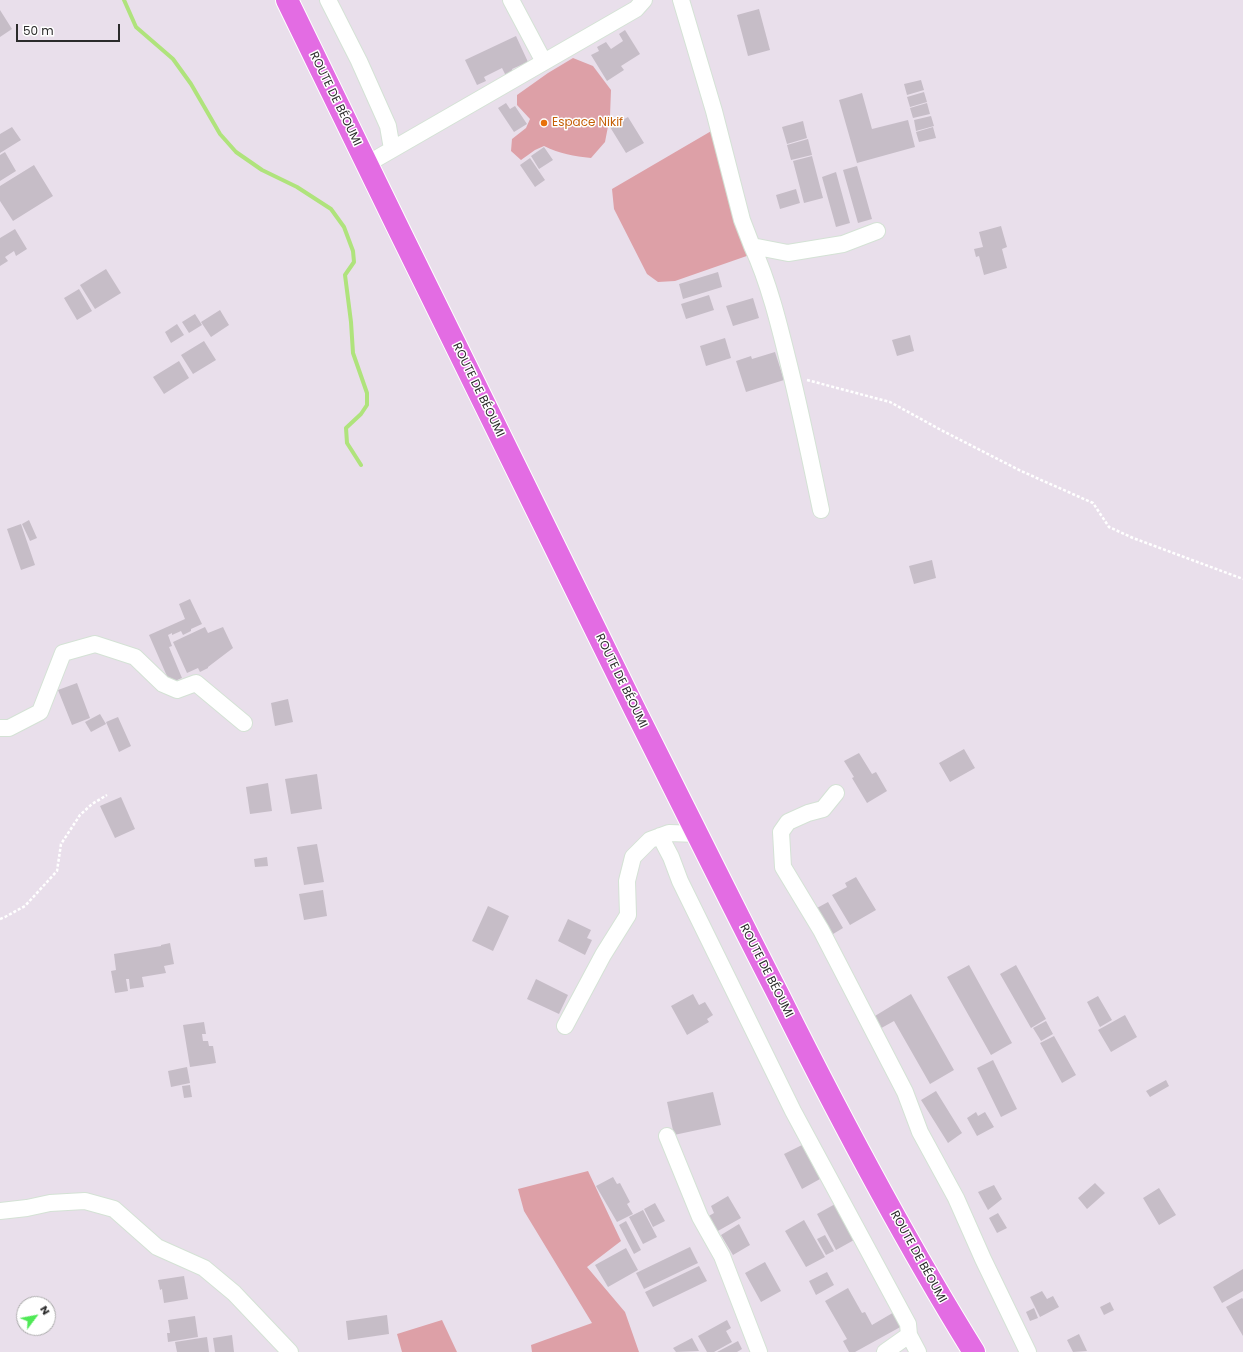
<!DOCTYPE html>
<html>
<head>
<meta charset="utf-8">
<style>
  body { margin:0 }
  #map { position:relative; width:1243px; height:1352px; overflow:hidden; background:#e9dfeb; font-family:Poppins,sans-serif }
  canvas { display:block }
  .north { position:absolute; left:16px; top:1296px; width:40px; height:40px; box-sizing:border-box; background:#fff; border:1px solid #aaa; border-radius:50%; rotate:58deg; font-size:11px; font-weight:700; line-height:16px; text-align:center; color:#2b2b2b }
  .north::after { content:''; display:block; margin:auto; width:14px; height:18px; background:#4fe956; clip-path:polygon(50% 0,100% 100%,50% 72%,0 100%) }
  .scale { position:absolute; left:16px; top:24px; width:104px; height:18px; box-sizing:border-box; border:2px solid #2b2b2b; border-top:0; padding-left:5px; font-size:12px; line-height:14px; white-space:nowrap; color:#2b2b2b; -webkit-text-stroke:3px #fff; paint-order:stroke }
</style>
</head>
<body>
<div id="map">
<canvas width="1243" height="1352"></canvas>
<div class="north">N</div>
<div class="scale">50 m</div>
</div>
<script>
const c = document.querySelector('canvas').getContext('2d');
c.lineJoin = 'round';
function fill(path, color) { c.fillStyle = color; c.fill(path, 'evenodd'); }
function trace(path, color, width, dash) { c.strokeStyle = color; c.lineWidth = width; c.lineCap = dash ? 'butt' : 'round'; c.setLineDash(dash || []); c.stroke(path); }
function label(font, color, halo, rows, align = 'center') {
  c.font = font + ' Poppins,sans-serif'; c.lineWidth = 3; c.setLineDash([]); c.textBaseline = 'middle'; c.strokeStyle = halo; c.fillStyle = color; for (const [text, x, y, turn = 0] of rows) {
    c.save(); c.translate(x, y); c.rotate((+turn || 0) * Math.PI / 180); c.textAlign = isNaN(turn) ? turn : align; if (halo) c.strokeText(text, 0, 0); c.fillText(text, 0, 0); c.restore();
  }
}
fill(new Path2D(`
  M 573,58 L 593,66 L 611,90 L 610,116 L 605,142 L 591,158 C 574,156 560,154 544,146 L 535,150 L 521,160 L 511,151 L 512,139 L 526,128 L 530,119 L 517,105 L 517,95 L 548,73 Z
  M 713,130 L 761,251 L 675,281 L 658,282 L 647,274 L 614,209 L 612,189 Z
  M 588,1171 L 621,1241 L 587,1267 L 625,1312 L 639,1352 L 532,1352 L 531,1345 L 592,1323 L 524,1211 L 518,1189 Z
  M 442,1320 L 457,1352 L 402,1352 L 397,1334 Z`), '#dda0a7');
trace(new Path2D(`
  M 124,0 L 136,27 L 173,59 L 191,84 L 220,134 L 236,152 L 262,170 L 297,187 L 331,209 L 344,227 L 353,251 L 354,262 L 345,275 L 351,322 L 353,353 L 367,393 L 367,405 L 361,414 L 346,428 L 347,443 L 361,465`), '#afe37c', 4);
fill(new Path2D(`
  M 759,9 L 770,50 L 748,56 L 737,15 Z
  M 0,10 L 12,29 L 0,37 Z
  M 625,30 L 640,54 L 621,66 L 624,70 L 607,81 L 591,55 L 599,51 L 597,47 L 606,42 L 611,49 L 623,41 L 619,34 Z
  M 516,36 L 528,62 L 512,69 L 513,72 L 506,76 L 502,68 L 484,77 L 486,81 L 477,85 L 465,60 Z
  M 921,80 L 924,90 L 907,95 L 904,84 Z
  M 924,92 L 927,102 L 910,107 L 907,97 Z
  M 862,93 L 872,129 L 908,120 L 915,147 L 857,163 L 839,100 Z
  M 506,103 L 510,109 L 515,106 L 527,124 L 514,132 L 498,108 Z
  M 927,103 L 930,114 L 913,118 L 910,108 Z
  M 931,116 L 934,126 L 916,131 L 914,120 Z
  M 628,117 L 644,143 L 626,153 L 610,127 Z
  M 803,121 L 807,138 L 787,144 L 782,127 Z
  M 12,127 L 21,140 L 0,153 L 0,134 Z
  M 933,127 L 936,138 L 919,142 L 916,132 Z
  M 808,139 L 812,155 L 791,160 L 787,145 Z
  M 544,147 L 553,160 L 539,169 L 531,156 Z
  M 5,152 L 16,171 L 0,181 L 0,155 Z
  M 812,156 L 823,198 L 804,203 L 793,161 Z
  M 530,158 L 545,180 L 535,187 L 520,165 Z
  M 34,165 L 53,196 L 13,221 L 0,201 L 0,186 Z
  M 857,166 L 872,219 L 858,223 L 843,170 Z
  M 836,172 L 850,223 L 836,227 L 822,177 Z
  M 796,189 L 800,203 L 780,209 L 776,195 Z
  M 1001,226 L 1007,247 L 1002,249 L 1007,268 L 984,275 L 979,256 L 976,257 L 974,249 L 983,247 L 979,232 Z
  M 15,229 L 27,249 L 16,256 L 14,251 L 5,257 L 8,261 L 0,266 L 0,238 Z
  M 106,269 L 121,293 L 95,309 L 80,285 Z
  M 718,272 L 722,287 L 683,299 L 679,284 Z
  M 79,289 L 92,311 L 77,320 L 64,298 Z
  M 709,295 L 714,310 L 686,319 L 681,304 Z
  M 753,298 L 759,318 L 733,326 L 726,306 Z
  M 220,310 L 229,325 L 211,337 L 201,322 Z
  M 195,314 L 202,325 L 189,333 L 182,322 Z
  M 177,324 L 184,335 L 171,343 L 165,332 Z
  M 910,335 L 914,351 L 897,356 L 892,340 Z
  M 725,338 L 731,358 L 706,366 L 700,346 Z
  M 204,341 L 216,360 L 193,374 L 181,355 Z
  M 775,352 L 784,380 L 746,392 L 736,361 L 751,356 L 752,359 Z
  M 179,361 L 189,378 L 164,394 L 153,377 Z
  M 29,520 L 37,538 L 30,541 L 22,524 Z
  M 21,524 L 35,565 L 21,570 L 7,529 Z
  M 932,560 L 936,578 L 914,584 L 909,566 Z
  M 190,599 L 202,624 L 191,629 L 191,631 L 183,635 L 181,631 L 172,635 L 172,633 L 168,635 L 172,646 L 169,647 L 182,678 L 170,683 L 149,635 L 185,619 L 179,604 Z
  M 205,627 L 208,633 L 223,627 L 233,648 L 208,667 L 208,668 L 200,672 L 198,668 L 187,673 L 173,642 Z
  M 77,683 L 90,718 L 72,725 L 58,690 Z
  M 288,699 L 293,722 L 275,726 L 271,703 Z
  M 100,714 L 106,724 L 91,732 L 85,722 Z
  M 118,717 L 131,746 L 119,752 L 106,722 Z
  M 964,749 L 975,768 L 950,782 L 939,763 Z
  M 859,753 L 872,774 L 876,772 L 887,791 L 867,803 L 852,778 L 854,777 L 844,761 Z
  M 317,774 L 322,809 L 291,814 L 285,779 Z
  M 268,783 L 272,811 L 250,814 L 246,787 Z
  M 121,797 L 135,829 L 115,838 L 100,806 Z
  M 317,844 L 324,882 L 304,885 L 297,847 Z
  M 267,857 L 268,866 L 255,867 L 254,859 Z
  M 856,877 L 876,910 L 850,925 L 832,895 L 847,887 L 845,883 Z
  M 323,890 L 327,916 L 304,920 L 299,894 Z
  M 828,902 L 843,928 L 833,934 L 817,908 Z
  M 488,906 L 509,916 L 493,951 L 472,941 Z
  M 568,919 L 591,930 L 587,938 L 592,940 L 585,955 L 558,941 Z
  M 170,943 L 174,964 L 164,966 L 166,973 L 142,977 L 144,987 L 130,989 L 129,979 L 126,979 L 128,991 L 115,993 L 111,971 L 116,970 L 114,954 L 161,946 L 161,945 Z
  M 969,965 L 1012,1043 L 991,1055 L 947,977 Z
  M 1016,965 L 1046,1019 L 1031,1028 L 1000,974 Z
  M 536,979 L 568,995 L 559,1014 L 527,999 Z
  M 693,994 L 699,1005 L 705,1002 L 713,1015 L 707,1019 L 709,1022 L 687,1035 L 671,1006 Z
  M 911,994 L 954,1070 L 930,1084 L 894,1021 L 876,1031 L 870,1019 Z
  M 1098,996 L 1112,1020 L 1100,1027 L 1087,1002 Z
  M 1125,1015 L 1137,1037 L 1111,1052 L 1098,1030 Z
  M 1046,1021 L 1053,1034 L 1041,1041 L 1033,1028 Z
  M 204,1022 L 206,1034 L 202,1034 L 203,1041 L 208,1041 L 209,1046 L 213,1046 L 216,1063 L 190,1067 L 183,1025 Z
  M 1054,1036 L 1076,1075 L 1062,1083 L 1040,1043 Z
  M 993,1060 L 1017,1109 L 1001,1117 L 977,1068 Z
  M 187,1067 L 190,1083 L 171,1087 L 168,1071 Z
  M 1166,1080 L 1169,1086 L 1150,1097 L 1146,1091 Z
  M 190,1085 L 192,1097 L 184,1098 L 182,1086 Z
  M 936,1091 L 962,1133 L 948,1143 L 921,1100 Z
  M 713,1092 L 721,1125 L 674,1135 L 667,1102 Z
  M 976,1112 L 978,1116 L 985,1112 L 994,1127 L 977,1136 L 967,1118 Z
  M 802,1145 L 820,1179 L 802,1189 L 784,1154 Z
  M 613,1177 L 617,1184 L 620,1183 L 630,1202 L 627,1204 L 633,1214 L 617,1222 L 596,1186 Z
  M 1095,1183 L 1105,1193 L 1087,1209 L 1078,1198 Z
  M 994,1185 L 1002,1199 L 988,1210 L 978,1192 Z
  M 1159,1188 L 1176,1215 L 1159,1225 L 1143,1198 Z
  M 728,1196 L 741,1218 L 716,1232 L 707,1217 L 714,1213 L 711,1206 Z
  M 655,1203 L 665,1221 L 653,1227 L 644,1209 Z
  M 837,1203 L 841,1210 L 838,1212 L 854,1240 L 836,1250 L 817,1214 Z
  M 643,1210 L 657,1237 L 643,1244 L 629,1217 Z
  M 998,1213 L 1007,1228 L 997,1233 L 989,1218 Z
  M 804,1220 L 825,1257 L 806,1267 L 785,1231 Z
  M 626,1221 L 641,1250 L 634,1254 L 619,1225 Z
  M 739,1224 L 750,1245 L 733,1255 L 721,1235 Z
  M 825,1235 L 834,1251 L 826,1255 L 817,1239 Z
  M 690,1247 L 698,1263 L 644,1289 L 636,1273 Z
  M 626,1248 L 638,1270 L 608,1287 L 595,1265 Z
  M 765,1262 L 781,1291 L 761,1302 L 745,1273 Z
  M 699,1266 L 707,1281 L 653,1307 L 645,1292 Z
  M 1243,1269 L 1243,1291 L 1222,1303 L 1213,1287 Z
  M 827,1272 L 834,1285 L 816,1295 L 809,1281 Z
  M 184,1276 L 188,1299 L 164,1303 L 162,1289 L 160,1290 L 158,1280 Z
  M 848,1288 L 862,1313 L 865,1312 L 872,1325 L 896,1311 L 904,1325 L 855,1352 L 849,1352 L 843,1341 L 847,1339 L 825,1301 Z
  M 1042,1291 L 1047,1299 L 1053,1296 L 1059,1307 L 1040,1317 L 1030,1297 Z
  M 1242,1298 L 1243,1299 L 1243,1336 L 1226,1307 Z
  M 1110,1302 L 1114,1310 L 1104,1315 L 1100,1307 Z
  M 1034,1308 L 1038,1318 L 1030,1321 L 1026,1312 Z
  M 387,1315 L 389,1334 L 348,1340 L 346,1321 Z
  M 195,1316 L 198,1337 L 168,1342 L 167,1333 L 170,1333 L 168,1320 Z
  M 727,1320 L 731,1328 L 726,1331 L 732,1342 L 714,1352 L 707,1352 L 698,1336 Z
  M 1079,1334 L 1087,1351 L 1073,1352 L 1067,1340 Z
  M 232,1335 L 234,1352 L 215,1352 L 213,1338 Z
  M 207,1337 L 209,1352 L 177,1352 L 175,1342 Z
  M 692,1338 L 699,1351 L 676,1352 L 673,1348 Z
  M 738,1341 L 742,1349 L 737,1352 L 717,1352 Z`), '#c6bdc7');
const street = new Path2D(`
  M 328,0 L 359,61 L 388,126 L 392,149
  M 511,0 L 544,62
  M 681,0 L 714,111 L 742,220 L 752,246 L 788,253 L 843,244 L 877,231
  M 367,164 L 636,9 L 644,0
  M 752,246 C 769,283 779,324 789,365 C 801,413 811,462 821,510
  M 0,728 L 9,728 L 40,712 L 63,653 L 95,644 L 135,657 L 163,684 L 177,690 L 196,683 L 244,723
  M 836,793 L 823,809 L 808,813 L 788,822 L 781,832 L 783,867 L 821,930 L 905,1092 L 920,1132 L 956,1198 L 983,1259 L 1028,1352
  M 660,836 L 671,857 L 680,881 L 793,1111 L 908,1324 L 909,1335 L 918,1352
  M 565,1026 L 603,955 L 628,915 L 627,881 L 633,857 L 650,840 L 669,833 L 697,834
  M 667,1136 L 700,1217 L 722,1256 L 759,1352
  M 0,1211 L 27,1208 L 50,1203 L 85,1201 L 114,1209 L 157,1247 L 204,1268 L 234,1293 L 290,1352
  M 885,1352 L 909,1335`);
const primary = new Path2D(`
  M 287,0 C 402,238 520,475 636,712 C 684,807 731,903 780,998 C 840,1118 903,1238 974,1352`);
trace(street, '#d4e2d5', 18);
trace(primary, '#fff', 24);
trace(new Path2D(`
  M 807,380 L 890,402 L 941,430 L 1021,471 L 1093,503 L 1109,527 L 1133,538 L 1243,579
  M 0,919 L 5,917 L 25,906 L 57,871 L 61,844 L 80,815 L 92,804 L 107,795`), '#fff', 2.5, [3, 2]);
trace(street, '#fff', 16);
trace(primary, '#e36ce3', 22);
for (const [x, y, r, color] of [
  [544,123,4,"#e8710a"]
]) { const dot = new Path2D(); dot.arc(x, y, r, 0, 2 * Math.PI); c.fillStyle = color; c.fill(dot); trace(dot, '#fff', 1.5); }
label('12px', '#2b2b2b', '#fff', [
  ["ROUTE DE BÉOUMI",335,99,64],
  ["ROUTE DE BÉOUMI",478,390,64],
  ["ROUTE DE BÉOUMI",621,681,64],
  ["ROUTE DE BÉOUMI",766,971,63],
  ["ROUTE DE BÉOUMI",918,1257,61]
]);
label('12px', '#c56008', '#fff', [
  ["Espace Nikif",552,123]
], 'left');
</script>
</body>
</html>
